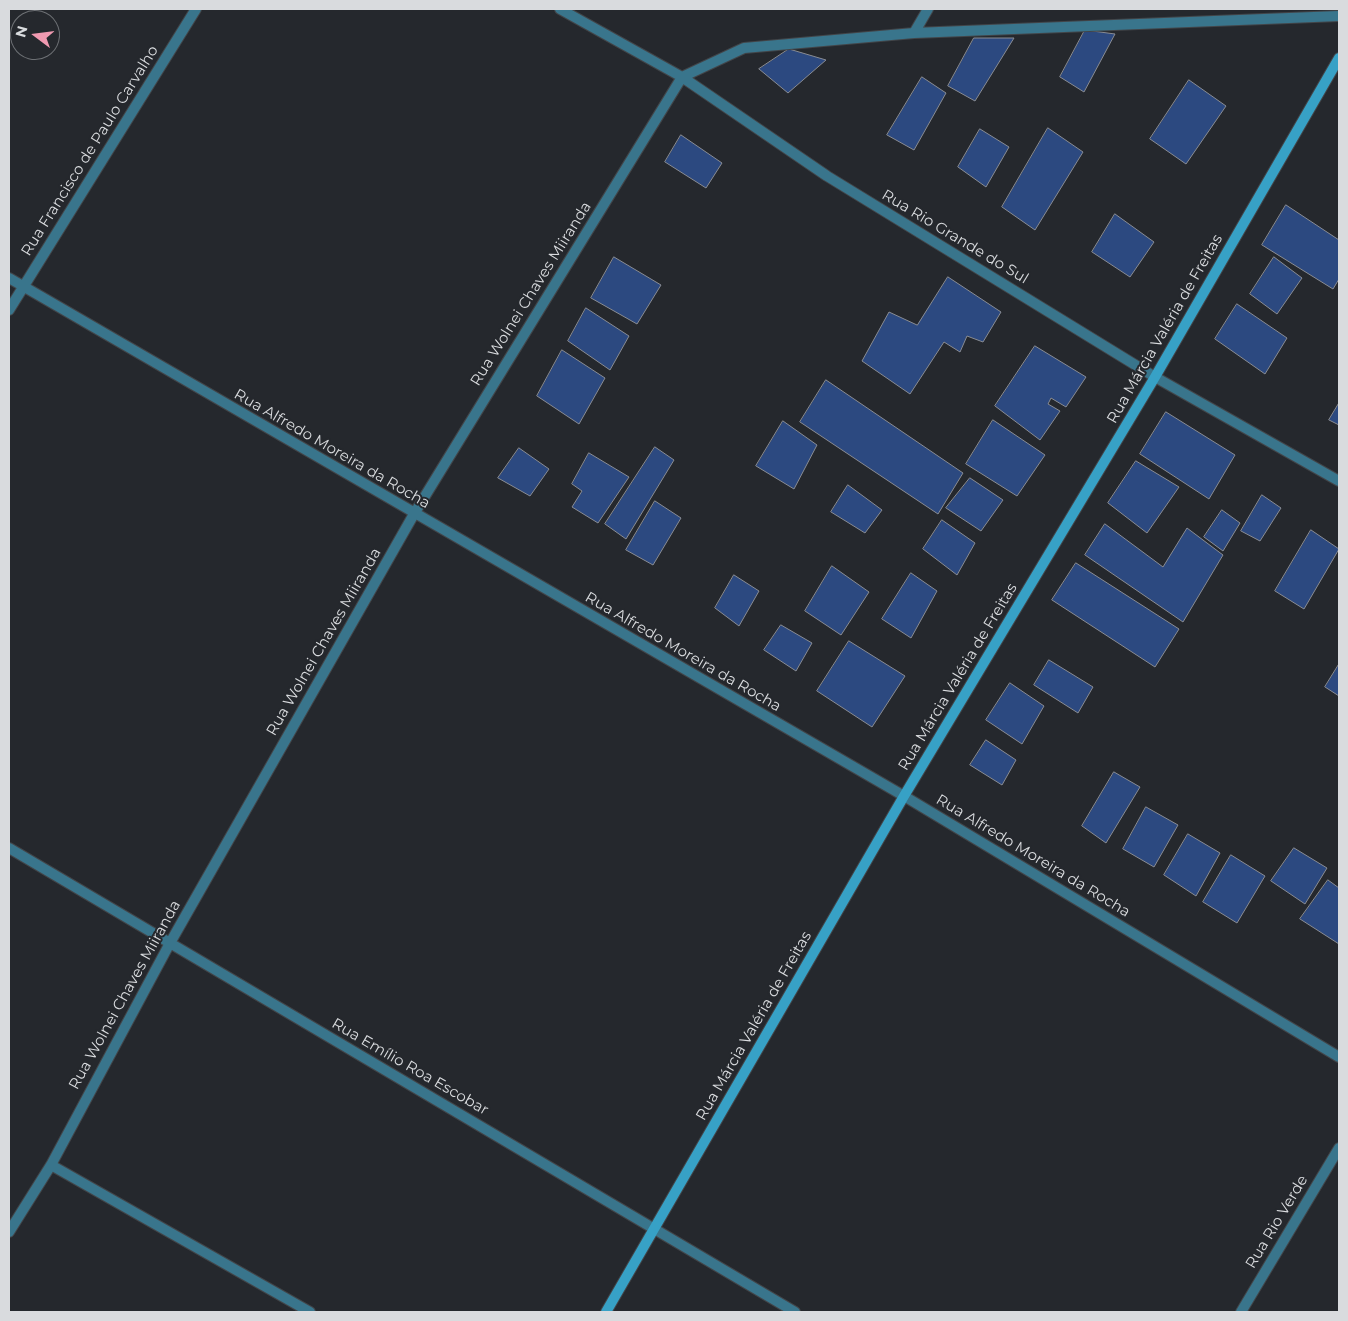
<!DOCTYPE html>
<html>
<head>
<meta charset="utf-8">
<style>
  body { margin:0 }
  #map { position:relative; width:1348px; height:1321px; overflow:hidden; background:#25282d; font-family:Montserrat,sans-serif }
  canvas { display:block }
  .frame { position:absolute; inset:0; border:10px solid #d9dbde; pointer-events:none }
  .north { position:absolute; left:10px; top:10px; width:50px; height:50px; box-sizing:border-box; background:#25282d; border:1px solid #6d7074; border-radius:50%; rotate:285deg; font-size:14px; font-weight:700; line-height:20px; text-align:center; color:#d9dbde }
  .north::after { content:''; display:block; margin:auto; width:18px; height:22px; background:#f19ab1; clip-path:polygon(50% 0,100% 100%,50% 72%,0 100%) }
</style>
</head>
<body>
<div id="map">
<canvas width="1348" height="1321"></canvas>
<div class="frame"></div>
<div class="north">N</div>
</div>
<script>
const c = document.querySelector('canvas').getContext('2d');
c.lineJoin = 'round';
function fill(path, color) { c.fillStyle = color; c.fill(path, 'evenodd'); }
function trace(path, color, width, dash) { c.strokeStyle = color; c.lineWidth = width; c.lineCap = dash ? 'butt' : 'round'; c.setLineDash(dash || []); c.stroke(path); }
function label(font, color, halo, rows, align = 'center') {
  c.font = font + ' Montserrat,sans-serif'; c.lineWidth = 4; c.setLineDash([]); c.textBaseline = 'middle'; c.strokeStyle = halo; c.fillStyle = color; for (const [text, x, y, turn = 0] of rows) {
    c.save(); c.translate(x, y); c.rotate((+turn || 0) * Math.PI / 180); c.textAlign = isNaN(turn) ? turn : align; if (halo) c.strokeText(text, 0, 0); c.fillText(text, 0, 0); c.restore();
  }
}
const building = new Path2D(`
  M 1085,30 L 1115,34 L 1084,92 L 1060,77 Z
  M 974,38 L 1014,38 L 975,101 L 948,86 Z
  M 789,49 L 826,60 L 788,93 L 759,69 Z
  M 922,77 L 946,93 L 914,150 L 887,135 Z
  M 1189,80 L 1226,106 L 1186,164 L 1150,139 Z
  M 1048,128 L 1083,152 L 1035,230 L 1002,207 Z
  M 980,129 L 1009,147 L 986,187 L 958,167 Z
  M 681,135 L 722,163 L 706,188 L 665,162 Z
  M 1286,205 L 1339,240 L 1339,279 L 1333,289 L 1262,245 Z
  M 1115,214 L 1154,242 L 1130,277 L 1092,252 Z
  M 614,257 L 661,285 L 637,324 L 591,298 Z
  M 1274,257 L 1302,278 L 1277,314 L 1250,294 Z
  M 948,277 L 1001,312 L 983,342 L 967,336 L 960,352 L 944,342 L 910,394 L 862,361 L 889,312 L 917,325 Z
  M 1237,304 L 1287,338 L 1265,374 L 1215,339 Z
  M 586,308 L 629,336 L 610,370 L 568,341 Z
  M 1035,346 L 1086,377 L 1066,407 L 1051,398 L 1048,404 L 1060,411 L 1040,440 L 995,406 Z
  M 562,350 L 605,378 L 579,424 L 537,396 Z
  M 826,380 L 963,473 L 938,514 L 800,422 Z
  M 1339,403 L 1339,425 L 1329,420 Z
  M 1166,412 L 1235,455 L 1209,499 L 1140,454 Z
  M 993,420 L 1045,455 L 1017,496 L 966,464 Z
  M 783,421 L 817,445 L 794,489 L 756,466 Z
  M 655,447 L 674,460 L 626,539 L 605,524 Z
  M 519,448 L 549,469 L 530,496 L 498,478 Z
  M 589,453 L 629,477 L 598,523 L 572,507 L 582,491 L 572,484 Z
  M 1136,461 L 1179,487 L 1147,533 L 1108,503 Z
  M 970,478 L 1003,500 L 981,531 L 946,508 Z
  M 848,485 L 882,510 L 865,533 L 831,512 Z
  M 1262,495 L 1281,508 L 1260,541 L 1241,531 Z
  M 655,501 L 681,518 L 653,565 L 626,550 Z
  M 1222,510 L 1240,523 L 1223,551 L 1204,537 Z
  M 942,520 L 975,543 L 957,575 L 923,549 Z
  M 1105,524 L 1163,567 L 1187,528 L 1223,555 L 1183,622 L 1085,555 Z
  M 1311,530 L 1339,549 L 1304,609 L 1275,591 Z
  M 1076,563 L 1179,629 L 1155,667 L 1052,600 Z
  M 832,566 L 869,592 L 841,635 L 805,611 Z
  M 911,573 L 937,591 L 911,638 L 882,619 Z
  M 734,575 L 759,591 L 739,626 L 715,608 Z
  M 781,625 L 812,643 L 796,671 L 764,650 Z
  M 849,641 L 905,676 L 872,727 L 817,691 Z
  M 1049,660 L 1093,687 L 1078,713 L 1034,685 Z
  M 1339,664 L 1339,696 L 1325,687 Z
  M 1010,683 L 1044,706 L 1022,744 L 986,720 Z
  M 986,740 L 1016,760 L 1002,785 L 970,765 Z
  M 1114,772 L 1140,787 L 1106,843 L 1082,826 Z
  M 1146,807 L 1178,825 L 1154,867 L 1123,849 Z
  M 1188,834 L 1220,853 L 1196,896 L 1164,875 Z
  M 1294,848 L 1327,868 L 1305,904 L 1271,881 Z
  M 1231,855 L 1265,876 L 1237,923 L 1203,902 Z
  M 1328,880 L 1339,888 L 1339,944 L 1300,919 Z`);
fill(building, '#2c4980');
trace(building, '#898c93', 1);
const street = new Path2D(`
  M 560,9 L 682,77 L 827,176 L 1155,377 L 1339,481
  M 914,33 L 928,9
  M 9,278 L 904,796 L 1339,1057
  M 9,310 L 196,9
  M 9,848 L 795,1312
  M 51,1165 L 310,1312
  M 9,1232 L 51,1165 L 170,943 L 414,514 L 682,77 L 744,48 L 914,33 L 1339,16
  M 1241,1312 L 1339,1148`);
const secondary = new Path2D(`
  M 606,1312 L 904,796 L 1155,377 L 1339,58`);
trace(street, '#424549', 12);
trace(secondary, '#424549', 12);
trace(street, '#39758c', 10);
trace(secondary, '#37a1c6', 10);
label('15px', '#d9dbde', '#25282d', [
  ["Rua Francisco de Paulo Carvalho",90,151,-58],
  ["Rua Rio Grande do Sul",955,237,31],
  ["Rua Wolnei Chaves Miiranda",531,294,-58],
  ["Rua Márcia Valéria de Freitas",1165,329,-60],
  ["Rua Alfredo Moreira da Rocha",332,449,30],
  ["Rua Wolnei Chaves Miiranda",324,642,-60],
  ["Rua Alfredo Moreira da Rocha",683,652,30],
  ["Rua Márcia Valéria de Freitas",958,677,-59],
  ["Rua Alfredo Moreira da Rocha",1033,856,31],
  ["Rua Wolnei Chaves Miiranda",125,995,-61],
  ["Rua Márcia Valéria de Freitas",754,1026,-60],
  ["Rua Emílio Roa Escobar",410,1067,30],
  ["Rua Rio Verde",1277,1222,-59]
]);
</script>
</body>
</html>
